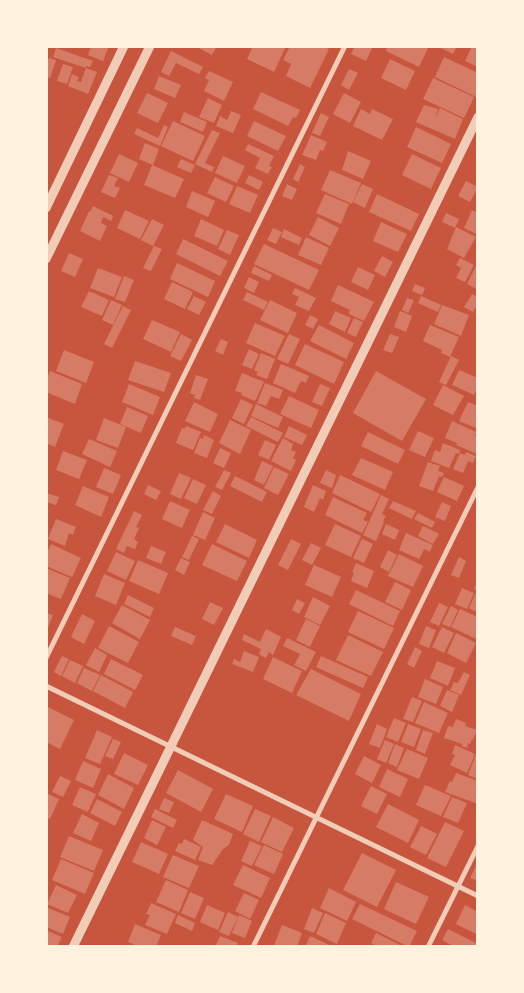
<!DOCTYPE html>
<html>
<head>
<meta charset="utf-8">
<style>
  body { margin:0 }
  #map { position:relative; width:524px; height:993px; overflow:hidden; background:#c8553d; font-family:Karla,sans-serif }
  canvas { display:block }
  .frame { position:absolute; inset:0; border:48px solid #fff3e0; pointer-events:none }
</style>
</head>
<body>
<div id="map">
<canvas width="524" height="993"></canvas>
<div class="frame"></div>
</div>
<script>
const c = document.querySelector('canvas').getContext('2d');
c.lineJoin = 'round';
function fill(path, color) { c.fillStyle = color; c.fill(path, 'evenodd'); }
function trace(path, color, width, dash) { c.strokeStyle = color; c.lineWidth = width; c.lineCap = dash ? 'butt' : 'round'; c.setLineDash(dash || []); c.stroke(path); }
fill(new Path2D(`
  M 91,46 L 109,46 L 103,61 L 88,55 Z
  M 195,46 L 217,46 L 212,55 Z
  M 253,46 L 286,46 L 274,72 L 247,59 Z
  M 290,46 L 322,46 L 329,49 L 310,88 L 286,76 L 291,64 L 283,60 Z
  M 355,46 L 373,46 L 366,61 L 351,54 Z
  M 388,46 L 425,46 L 428,48 L 419,67 L 386,51 Z
  M 437,46 L 457,46 L 453,54 Z
  M 472,46 L 478,46 L 478,67 L 465,61 Z
  M 56,48 L 93,61 L 90,67 L 86,66 L 86,68 L 53,57 Z
  M 171,51 L 203,67 L 199,74 L 176,63 L 169,76 L 161,72 Z
  M 444,57 L 478,73 L 478,94 L 476,97 L 435,77 Z
  M 49,58 L 56,60 L 50,78 L 46,77 L 46,66 Z
  M 390,59 L 415,71 L 406,90 L 381,78 Z
  M 63,64 L 73,67 L 67,84 L 57,81 Z
  M 86,68 L 97,72 L 88,94 L 68,86 L 72,74 L 79,77 L 77,81 L 81,82 Z
  M 349,69 L 358,73 L 349,90 L 341,85 Z
  M 209,71 L 233,82 L 224,101 L 204,91 L 209,80 L 205,78 Z
  M 159,76 L 181,85 L 175,98 L 154,89 Z
  M 433,78 L 474,97 L 464,118 L 423,99 Z
  M 261,92 L 300,110 L 296,118 L 293,117 L 288,126 L 253,109 Z
  M 147,93 L 168,103 L 158,123 L 137,113 Z
  M 344,93 L 361,102 L 350,123 L 333,114 Z
  M 208,98 L 222,105 L 214,123 L 199,117 Z
  M 424,105 L 438,109 L 435,119 L 440,108 L 463,119 L 455,139 L 416,122 Z
  M 361,109 L 370,114 L 372,109 L 393,119 L 382,140 L 353,126 Z
  M 231,111 L 241,115 L 233,133 L 216,126 L 220,116 L 227,120 Z
  M 184,112 L 207,122 L 203,132 L 180,122 Z
  M 321,113 L 329,117 L 320,136 L 312,133 Z
  M 173,121 L 205,136 L 193,161 L 161,146 Z
  M 254,121 L 286,136 L 278,151 L 247,136 Z
  M 164,125 L 168,127 L 160,146 L 134,134 L 137,128 L 158,138 Z
  M 416,127 L 451,144 L 442,163 L 407,147 Z
  M 212,130 L 220,133 L 205,163 L 214,167 L 212,172 L 195,164 Z
  M 311,135 L 327,142 L 323,151 L 320,150 L 316,160 L 302,155 Z
  M 145,143 L 159,149 L 153,165 L 139,159 Z
  M 248,144 L 274,156 L 269,166 L 272,167 L 268,174 L 255,168 L 260,158 L 245,150 Z
  M 348,151 L 371,161 L 363,179 L 342,170 Z
  M 119,154 L 138,163 L 129,182 L 110,173 Z
  M 412,154 L 441,168 L 431,189 L 402,175 Z
  M 223,156 L 245,166 L 237,183 L 215,173 Z
  M 181,159 L 195,165 L 191,173 L 177,167 Z
  M 300,164 L 305,167 L 298,182 L 293,179 Z
  M 152,165 L 184,179 L 175,198 L 144,185 Z
  M 330,170 L 361,183 L 352,204 L 321,190 Z
  M 109,175 L 118,178 L 114,186 L 120,188 L 115,198 L 101,192 Z
  M 249,175 L 263,182 L 259,190 L 245,183 Z
  M 215,177 L 234,186 L 226,202 L 207,193 Z
  M 466,181 L 478,187 L 470,202 L 458,196 Z
  M 287,184 L 297,189 L 292,200 L 282,196 Z
  M 362,184 L 373,189 L 365,208 L 353,202 Z
  M 237,186 L 258,195 L 250,213 L 229,204 Z
  M 192,191 L 215,201 L 208,217 L 186,207 Z
  M 325,194 L 349,204 L 341,224 L 316,213 Z
  M 377,194 L 419,214 L 411,231 L 369,212 Z
  M 93,206 L 113,216 L 111,221 L 103,217 L 101,223 L 107,226 L 100,241 L 80,231 L 89,211 L 90,212 Z
  M 125,210 L 149,221 L 140,239 L 117,228 Z
  M 472,210 L 478,213 L 478,235 L 464,228 Z
  M 446,213 L 459,219 L 455,228 L 442,222 Z
  M 318,217 L 339,228 L 330,246 L 309,235 Z
  M 152,219 L 164,225 L 153,246 L 141,240 Z
  M 201,219 L 224,230 L 217,246 L 194,236 Z
  M 381,222 L 407,234 L 398,252 L 373,241 Z
  M 456,227 L 476,237 L 464,258 L 447,249 Z
  M 273,228 L 282,232 L 276,244 L 267,240 Z
  M 284,229 L 302,238 L 299,245 L 281,237 Z
  M 227,230 L 239,235 L 230,255 L 218,249 Z
  M 306,237 L 329,248 L 321,265 L 298,255 Z
  M 183,239 L 228,261 L 220,276 L 176,254 Z
  M 264,244 L 319,270 L 309,290 L 254,264 Z
  M 154,246 L 162,249 L 151,271 L 143,268 Z
  M 69,253 L 83,259 L 75,277 L 61,271 Z
  M 382,256 L 393,262 L 385,277 L 374,271 Z
  M 460,258 L 474,265 L 465,282 L 456,278 L 461,268 L 456,265 Z
  M 478,262 L 478,290 L 467,284 Z
  M 177,263 L 215,281 L 208,297 L 170,279 Z
  M 254,266 L 272,275 L 269,281 L 251,273 Z
  M 358,267 L 375,275 L 368,290 L 351,282 Z
  M 98,268 L 122,277 L 114,297 L 90,288 Z
  M 124,276 L 134,280 L 125,302 L 115,299 Z
  M 249,277 L 259,282 L 254,293 L 244,288 Z
  M 172,282 L 193,292 L 185,309 L 164,299 Z
  M 415,284 L 425,288 L 422,295 L 412,291 Z
  M 338,285 L 374,302 L 364,321 L 349,314 L 350,310 L 331,301 Z
  M 295,288 L 316,298 L 309,311 L 295,305 L 299,297 L 292,294 Z
  M 89,291 L 109,300 L 102,316 L 81,307 Z
  M 247,292 L 268,302 L 264,310 L 243,300 Z
  M 472,294 L 478,297 L 478,304 L 473,312 L 464,307 Z
  M 194,296 L 206,302 L 199,315 L 187,309 Z
  M 421,296 L 441,305 L 438,312 L 418,303 Z
  M 407,298 L 414,300 L 408,313 L 402,310 Z
  M 111,300 L 122,305 L 113,325 L 102,320 Z
  M 270,300 L 297,313 L 288,333 L 260,320 Z
  M 442,305 L 469,315 L 461,336 L 434,324 Z
  M 123,306 L 131,310 L 112,348 L 104,344 Z
  M 335,311 L 351,318 L 345,332 L 329,324 Z
  M 400,311 L 412,316 L 406,332 L 394,327 Z
  M 310,315 L 318,319 L 313,329 L 305,325 Z
  M 354,318 L 363,322 L 356,337 L 347,333 Z
  M 152,320 L 180,332 L 171,352 L 143,339 Z
  M 255,323 L 285,336 L 275,356 L 246,343 Z
  M 319,325 L 354,343 L 346,359 L 310,341 Z
  M 430,325 L 459,337 L 450,357 L 441,353 L 442,350 L 423,341 Z
  M 181,334 L 192,340 L 181,361 L 170,356 Z
  M 289,334 L 300,339 L 288,364 L 277,359 Z
  M 390,334 L 399,337 L 392,353 L 383,350 Z
  M 221,339 L 228,342 L 223,355 L 215,351 Z
  M 305,344 L 344,362 L 334,384 L 295,365 Z
  M 249,349 L 259,354 L 252,369 L 242,365 Z
  M 64,350 L 94,362 L 86,383 L 56,371 Z
  M 261,353 L 275,359 L 267,379 L 256,375 L 258,372 L 254,370 Z
  M 451,356 L 459,360 L 446,385 L 439,382 Z
  M 135,361 L 171,373 L 164,392 L 128,380 Z
  M 281,364 L 309,376 L 306,383 L 301,381 L 295,393 L 273,383 Z
  M 459,370 L 478,378 L 478,386 L 474,395 L 452,385 Z
  M 50,371 L 82,384 L 75,404 L 46,392 L 46,381 Z
  M 376,371 L 426,399 L 402,441 L 353,413 Z
  M 242,373 L 264,382 L 255,401 L 241,395 L 242,393 L 235,391 Z
  M 196,375 L 208,379 L 200,400 L 194,398 L 195,395 L 190,393 Z
  M 265,383 L 283,390 L 279,399 L 271,396 L 266,406 L 257,403 Z
  M 129,384 L 160,397 L 153,415 L 122,402 Z
  M 320,384 L 330,388 L 322,406 L 312,402 Z
  M 443,385 L 464,396 L 453,415 L 433,405 Z
  M 289,396 L 319,410 L 311,428 L 280,414 Z
  M 241,399 L 253,405 L 244,424 L 232,418 Z
  M 194,402 L 218,414 L 210,432 L 185,421 Z
  M 468,402 L 478,406 L 478,429 L 459,421 Z
  M 256,404 L 283,417 L 278,428 L 251,416 Z
  M 127,407 L 148,416 L 141,433 L 120,424 Z
  M 46,417 L 64,424 L 55,447 L 46,443 Z
  M 251,417 L 283,433 L 278,442 L 246,426 Z
  M 104,418 L 126,427 L 118,448 L 96,440 Z
  M 230,420 L 251,430 L 240,454 L 219,443 Z
  M 452,421 L 476,432 L 475,436 L 478,438 L 477,454 L 456,445 L 457,443 L 445,438 Z
  M 186,426 L 201,432 L 193,450 L 176,443 L 182,428 L 184,429 Z
  M 289,426 L 307,435 L 302,445 L 284,437 Z
  M 418,431 L 434,438 L 425,457 L 409,450 Z
  M 368,432 L 405,450 L 398,464 L 361,446 Z
  M 204,435 L 214,440 L 207,458 L 194,453 L 200,438 L 203,439 Z
  M 283,438 L 293,444 L 291,450 L 296,452 L 293,458 L 296,460 L 291,471 L 271,461 Z
  M 89,439 L 117,451 L 110,467 L 82,454 Z
  M 265,440 L 276,445 L 269,460 L 258,455 Z
  M 443,443 L 460,450 L 459,454 L 456,453 L 449,468 L 431,461 L 435,450 L 440,452 Z
  M 220,448 L 231,453 L 224,468 L 213,463 Z
  M 63,451 L 87,460 L 79,479 L 56,470 Z
  M 466,452 L 476,456 L 473,463 L 468,461 L 463,473 L 453,469 L 460,453 L 465,455 Z
  M 361,458 L 393,472 L 385,490 L 352,475 Z
  M 262,461 L 273,466 L 264,485 L 254,480 Z
  M 428,462 L 440,466 L 438,471 L 444,473 L 442,477 L 439,476 L 433,491 L 419,486 Z
  M 274,467 L 289,474 L 278,495 L 264,488 Z
  M 104,468 L 121,475 L 113,494 L 96,487 Z
  M 224,470 L 231,473 L 222,490 L 215,487 Z
  M 326,470 L 336,475 L 332,488 L 320,483 Z
  M 179,473 L 191,478 L 181,499 L 170,494 Z
  M 340,475 L 380,494 L 371,512 L 332,493 Z
  M 235,476 L 267,492 L 262,502 L 230,486 Z
  M 444,477 L 464,486 L 457,501 L 437,492 Z
  M 193,479 L 206,485 L 197,504 L 184,498 Z
  M 148,485 L 161,491 L 156,500 L 144,494 Z
  M 313,485 L 326,491 L 323,500 L 320,498 L 314,512 L 304,507 Z
  M 83,486 L 109,497 L 101,517 L 75,505 Z
  M 213,491 L 221,496 L 212,514 L 203,510 Z
  M 46,493 L 59,497 L 56,505 L 46,502 Z
  M 381,495 L 389,499 L 382,514 L 386,516 L 383,521 L 384,522 L 376,541 L 363,535 Z
  M 333,497 L 367,513 L 363,520 L 368,522 L 362,533 L 325,515 Z
  M 170,501 L 190,510 L 182,528 L 162,519 Z
  M 393,501 L 416,511 L 412,519 L 389,508 Z
  M 442,502 L 451,506 L 445,521 L 435,517 Z
  M 134,511 L 142,515 L 136,527 L 139,528 L 134,539 L 138,542 L 135,549 L 127,546 L 124,553 L 116,549 Z
  M 203,512 L 215,518 L 205,540 L 193,535 Z
  M 418,513 L 435,522 L 432,528 L 414,519 Z
  M 56,519 L 76,527 L 73,535 L 69,533 L 65,546 L 48,539 Z
  M 225,524 L 257,540 L 249,558 L 216,542 Z
  M 335,524 L 361,536 L 351,557 L 325,545 Z
  M 386,524 L 399,530 L 395,540 L 382,534 Z
  M 423,526 L 439,534 L 433,544 L 418,536 Z
  M 406,533 L 433,545 L 430,552 L 424,549 L 419,559 L 399,550 Z
  M 192,536 L 199,539 L 189,560 L 182,557 Z
  M 291,539 L 301,544 L 288,570 L 278,565 Z
  M 362,539 L 373,544 L 364,563 L 353,558 Z
  M 311,543 L 321,548 L 312,565 L 302,560 Z
  M 51,544 L 81,558 L 72,577 L 46,566 L 46,554 Z
  M 212,544 L 247,561 L 237,581 L 202,565 Z
  M 151,546 L 166,552 L 161,564 L 146,558 Z
  M 388,550 L 397,555 L 389,572 L 380,567 Z
  M 116,552 L 135,561 L 126,580 L 107,571 Z
  M 399,554 L 423,566 L 413,587 L 388,576 Z
  M 459,557 L 466,561 L 459,578 L 451,575 Z
  M 181,558 L 190,562 L 184,575 L 175,570 Z
  M 138,560 L 168,573 L 159,594 L 129,581 Z
  M 356,563 L 374,571 L 367,588 L 351,581 L 354,573 L 352,572 Z
  M 314,565 L 341,577 L 332,597 L 305,585 Z
  M 46,568 L 70,578 L 61,599 L 46,593 Z
  M 104,574 L 125,583 L 116,605 L 95,596 Z
  M 478,579 L 478,613 L 469,608 L 477,590 L 474,589 Z
  M 395,582 L 411,590 L 402,610 L 385,602 Z
  M 462,588 L 474,593 L 467,609 L 455,604 Z
  M 356,590 L 400,611 L 393,626 L 349,604 Z
  M 128,595 L 154,608 L 150,617 L 124,604 Z
  M 313,597 L 330,606 L 320,625 L 304,617 Z
  M 297,599 L 305,603 L 299,614 L 292,610 Z
  M 210,602 L 223,608 L 214,625 L 202,619 Z
  M 439,603 L 448,607 L 439,626 L 430,622 Z
  M 122,605 L 150,620 L 140,639 L 112,623 Z
  M 451,606 L 458,610 L 450,627 L 442,624 Z
  M 460,609 L 478,617 L 478,640 L 451,627 Z
  M 358,611 L 394,628 L 384,649 L 348,632 Z
  M 46,613 L 53,615 L 46,633 Z
  M 82,614 L 95,621 L 84,644 L 71,637 Z
  M 306,619 L 320,626 L 310,647 L 296,640 Z
  M 109,626 L 139,642 L 128,663 L 98,648 Z
  M 426,626 L 436,630 L 429,648 L 419,644 Z
  M 175,627 L 196,636 L 192,645 L 171,636 Z
  M 442,627 L 454,633 L 444,653 L 432,647 Z
  M 266,629 L 281,637 L 273,655 L 269,652 L 266,658 L 259,654 L 261,649 L 242,640 L 244,634 L 260,642 Z
  M 456,633 L 476,643 L 466,663 L 447,653 Z
  M 348,635 L 383,652 L 371,676 L 336,660 Z
  M 287,638 L 316,652 L 306,671 L 294,665 L 300,654 L 283,646 Z
  M 415,647 L 422,651 L 414,668 L 407,664 Z
  M 95,648 L 107,655 L 99,672 L 86,665 Z
  M 244,651 L 259,657 L 253,672 L 232,664 L 234,659 L 240,662 Z
  M 62,656 L 69,659 L 61,676 L 54,672 Z
  M 321,656 L 368,677 L 363,688 L 316,667 Z
  M 273,657 L 302,671 L 292,693 L 263,679 Z
  M 111,659 L 143,675 L 135,690 L 104,674 Z
  M 70,660 L 83,666 L 75,683 L 62,676 Z
  M 437,661 L 455,668 L 448,686 L 430,678 Z
  M 84,668 L 100,675 L 92,691 L 77,683 Z
  M 311,669 L 361,694 L 349,721 L 296,695 Z
  M 464,672 L 470,675 L 461,695 L 450,690 L 454,682 L 458,683 Z
  M 101,675 L 133,692 L 125,708 L 93,691 Z
  M 425,679 L 443,687 L 436,704 L 418,697 Z
  M 447,690 L 459,695 L 452,712 L 440,706 Z
  M 412,697 L 422,701 L 413,722 L 403,719 Z
  M 424,702 L 448,713 L 439,733 L 415,723 Z
  M 46,706 L 74,720 L 60,749 L 46,742 Z
  M 394,718 L 406,723 L 398,742 L 386,737 Z
  M 456,719 L 466,723 L 465,726 L 477,730 L 473,740 L 472,739 L 470,744 L 468,743 L 467,748 L 462,746 L 462,744 L 444,738 L 448,726 L 453,727 Z
  M 377,724 L 387,729 L 380,748 L 369,744 Z
  M 408,724 L 421,729 L 414,747 L 401,742 Z
  M 97,730 L 112,737 L 100,764 L 85,758 Z
  M 423,730 L 433,733 L 425,754 L 416,750 Z
  M 113,739 L 121,742 L 113,759 L 105,756 Z
  M 385,740 L 394,744 L 386,763 L 377,759 Z
  M 395,744 L 404,748 L 397,767 L 388,763 Z
  M 455,745 L 475,754 L 467,773 L 450,765 L 455,755 L 452,754 Z
  M 407,749 L 428,758 L 419,779 L 397,770 Z
  M 124,753 L 148,765 L 138,785 L 114,774 Z
  M 476,754 L 478,755 L 478,779 L 468,775 Z
  M 364,756 L 381,765 L 372,783 L 355,774 Z
  M 83,761 L 101,769 L 93,788 L 75,780 Z
  M 387,769 L 408,779 L 400,797 L 379,787 Z
  M 178,770 L 213,789 L 201,812 L 166,793 Z
  M 456,773 L 478,781 L 478,804 L 445,792 L 450,781 L 452,782 Z
  M 108,774 L 134,788 L 124,809 L 98,795 Z
  M 60,776 L 71,781 L 63,797 L 52,792 Z
  M 425,785 L 451,796 L 441,816 L 416,805 Z
  M 371,786 L 387,794 L 377,814 L 361,806 Z
  M 80,787 L 96,794 L 88,812 L 72,805 Z
  M 46,793 L 59,799 L 50,819 L 46,817 Z
  M 226,794 L 253,806 L 242,832 L 214,819 Z
  M 452,797 L 467,803 L 458,823 L 443,817 Z
  M 164,798 L 174,802 L 169,813 L 159,809 Z
  M 97,799 L 122,812 L 115,826 L 90,813 Z
  M 388,804 L 419,820 L 408,843 L 376,827 Z
  M 155,809 L 177,820 L 173,828 L 151,817 Z
  M 255,809 L 271,816 L 259,842 L 243,834 Z
  M 82,814 L 99,823 L 91,841 L 73,833 Z
  M 273,817 L 294,828 L 282,852 L 261,842 Z
  M 152,820 L 166,827 L 157,845 L 144,838 Z
  M 202,820 L 233,834 L 229,845 L 223,849 L 212,865 L 198,860 L 203,847 L 193,840 Z
  M 445,822 L 464,831 L 446,867 L 427,858 Z
  M 421,826 L 437,834 L 426,855 L 410,847 Z
  M 69,836 L 103,850 L 94,871 L 60,857 Z
  M 184,839 L 201,847 L 195,860 L 175,851 L 179,843 L 182,844 Z
  M 250,841 L 262,846 L 252,866 L 241,861 Z
  M 141,842 L 168,854 L 159,874 L 132,862 Z
  M 264,845 L 283,854 L 274,874 L 254,865 Z
  M 362,853 L 396,870 L 377,907 L 343,890 Z
  M 173,855 L 199,866 L 189,888 L 163,877 Z
  M 61,859 L 94,873 L 85,894 L 52,880 Z
  M 478,862 L 478,881 L 470,878 Z
  M 243,865 L 270,878 L 261,898 L 233,885 Z
  M 166,880 L 188,890 L 179,912 L 156,902 Z
  M 396,882 L 429,897 L 416,924 L 384,909 Z
  M 56,885 L 77,895 L 68,913 L 47,904 Z
  M 329,888 L 356,902 L 347,921 L 320,908 Z
  M 190,892 L 204,898 L 195,919 L 181,913 Z
  M 244,893 L 259,900 L 250,919 L 235,911 Z
  M 151,903 L 176,914 L 167,934 L 145,925 L 150,915 L 146,914 Z
  M 360,904 L 417,931 L 409,947 L 352,919 Z
  M 207,905 L 225,913 L 218,930 L 200,922 Z
  M 465,905 L 478,912 L 478,935 L 456,924 Z
  M 46,907 L 70,917 L 63,934 L 46,927 Z
  M 312,908 L 323,913 L 314,933 L 304,929 Z
  M 228,912 L 238,917 L 229,936 L 219,932 Z
  M 325,913 L 346,923 L 337,944 L 316,934 Z
  M 178,915 L 195,923 L 192,931 L 175,923 Z
  M 239,915 L 252,921 L 245,938 L 232,933 Z
  M 135,924 L 161,935 L 156,947 L 140,947 L 128,942 Z
  M 282,925 L 302,933 L 297,947 L 274,946 Z
  M 448,929 L 476,943 L 475,947 L 455,947 L 442,940 Z
  M 46,930 L 62,937 L 57,947 L 46,947 Z
  M 376,933 L 404,947 L 379,947 L 371,943 Z
  M 220,936 L 238,943 L 236,947 L 215,947 Z
  M 310,936 L 334,947 L 305,947 Z`), '#d67c66');
trace(new Path2D(`
  M 46,658 L 345,46
  M 46,686 L 478,896
  M 253,947 L 478,487
  M 428,947 L 478,846`), '#f1ccb7', 5);
trace(new Path2D(`
  M 46,208 L 124,46
  M 46,259 L 150,46
  M 73,947 L 478,117`), '#f1ccb7', 9);
</script>
</body>
</html>
